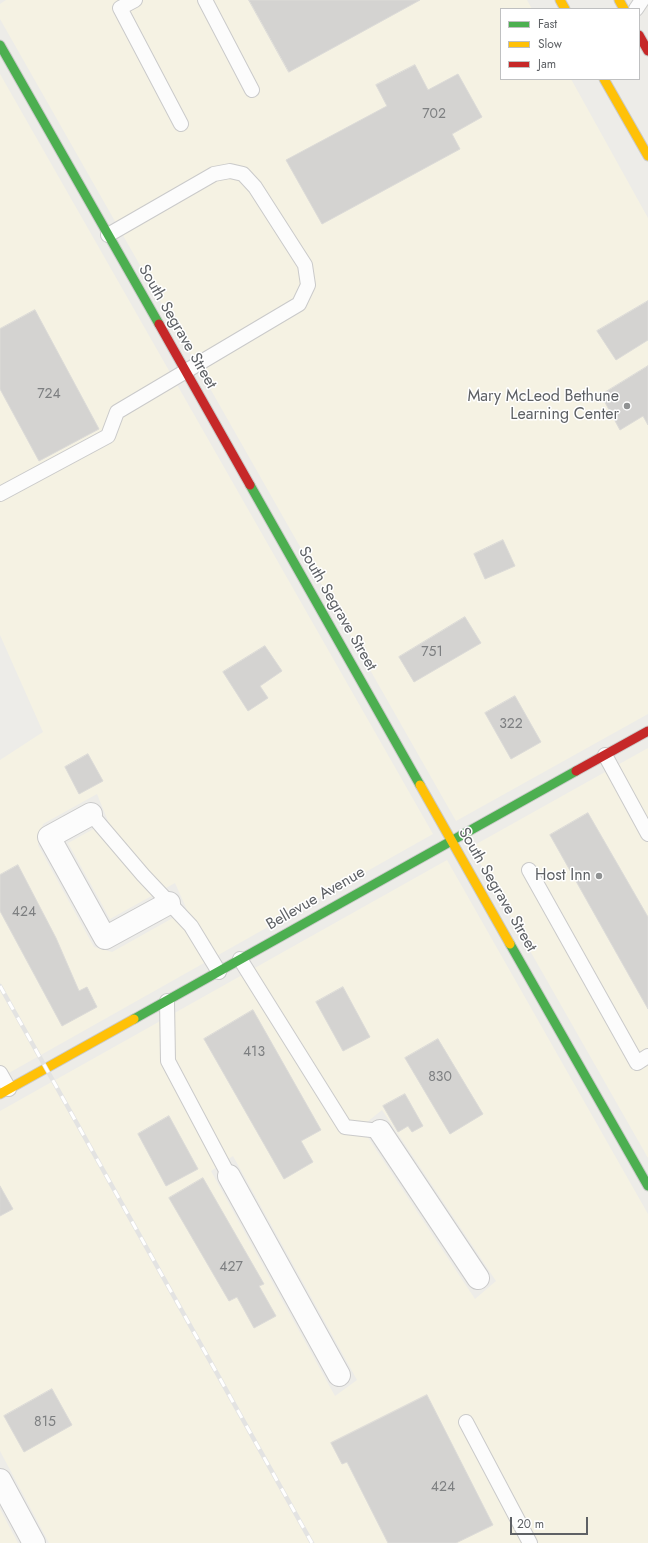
<!DOCTYPE html>
<html>
<head>
<meta charset="utf-8">
<style>
  body { margin:0 }
  #map { position:relative; width:648px; height:1543px; overflow:hidden; background:#edece8; font-family:Jost,sans-serif }
  canvas { display:block }
  .legend { position:absolute; left:500px; top:8px; width:140px; height:72px; box-sizing:border-box; background:#fff; border:1px solid #bfc0c1; margin:0; padding:5px 7px; list-style:none; font-size:12px; color:#5e6165 }
  .legend li { display:flex; align-items:center; gap:8px; height:20px }
  .legend b { width:20px; border:1px solid #bfc0c1 }
  .scale { position:absolute; left:510px; top:1517px; width:78px; height:18px; box-sizing:border-box; border:2px solid #5e6165; border-top:0; padding-left:5px; font-size:12px; line-height:14px; white-space:nowrap; color:#5e6165; -webkit-text-stroke:3px #fff; paint-order:stroke }
</style>
</head>
<body>
<div id="map">
<canvas width="648" height="1543"></canvas>
<ul class="legend">
<li><b style="height:5px;background:#4caf50"></b>Fast</li>
<li><b style="height:5px;background:#ffc107"></b>Slow</li>
<li><b style="height:5px;background:#c62828"></b>Jam</li>
</ul>
<div class="scale">20 m</div>
</div>
<script>
const c = document.querySelector('canvas').getContext('2d');
c.lineJoin = 'round';
function fill(path, color) { c.fillStyle = color; c.fill(path, 'evenodd'); }
function trace(path, color, width, dash) { c.strokeStyle = color; c.lineWidth = width; c.lineCap = dash ? 'butt' : 'round'; c.setLineDash(dash || []); c.stroke(path); }
function label(font, color, halo, rows, align = 'center') {
  c.font = font + ' Jost,sans-serif'; c.lineWidth = 3; c.setLineDash([]); c.textBaseline = 'middle'; c.strokeStyle = halo; c.fillStyle = color; for (const [text, x, y, turn = 0] of rows) {
    c.save(); c.translate(x, y); c.rotate((+turn || 0) * Math.PI / 180); c.textAlign = isNaN(turn) ? turn : align; if (halo) c.strokeText(text, 0, 0); c.fillText(text, 0, 0); c.restore();
  }
}
fill(new Path2D(`
  M 6,0 L 527,0 L 532,9 L 501,9 L 501,79 L 571,79 L 648,218 L 648,714 L 456,821 L 0,19 L 0,4 Z
  M 0,74 L 433,834 L 0,1078 L 0,760 L 43,732 L 0,635 ZM 97,794 L 108,821 L 68,843 L 110,919 L 175,883 L 187,910 L 112,952 L 94,947 L 38,845 L 43,824 Z
  M 648,748 L 648,1158 L 471,847 Z
  M 447,860 L 648,1214 L 648,1543 L 49,1543 L 0,1451 L 0,1111 ZM 382,1110 L 496,1281 L 475,1299 L 361,1127 ZM 233,1156 L 357,1380 L 335,1396 L 211,1171 Z
  M 0,1509 L 18,1543 L 0,1543 Z`), '#f5f2e3');
const building = new Path2D(`
  M 249,0 L 420,0 L 289,72 Z
  M 415,65 L 428,90 L 458,74 L 482,117 L 452,134 L 460,149 L 322,224 L 286,160 L 387,106 L 376,85 Z
  M 648,301 L 648,340 L 616,360 L 597,331 Z
  M 35,310 L 99,429 L 39,461 L 0,389 L 0,329 Z
  M 648,366 L 648,425 L 643,416 L 620,430 L 601,395 Z
  M 503,540 L 515,566 L 485,579 L 474,554 Z
  M 465,617 L 481,643 L 414,682 L 399,657 Z
  M 265,646 L 282,671 L 260,686 L 268,698 L 248,711 L 223,672 Z
  M 515,696 L 541,742 L 511,759 L 485,713 Z
  M 88,754 L 103,781 L 79,794 L 65,767 Z
  M 588,813 L 648,917 L 648,1009 L 550,835 Z
  M 18,865 L 56,938 L 79,991 L 87,987 L 97,1007 L 62,1026 L 0,911 L 0,875 Z
  M 343,987 L 370,1037 L 343,1051 L 316,1002 Z
  M 253,1010 L 321,1130 L 301,1141 L 313,1162 L 284,1179 L 204,1039 Z
  M 438,1039 L 483,1114 L 450,1134 L 405,1058 Z
  M 405,1094 L 423,1126 L 412,1132 L 408,1126 L 398,1132 L 383,1106 Z
  M 169,1116 L 198,1169 L 166,1186 L 138,1134 Z
  M 203,1178 L 264,1284 L 259,1286 L 276,1316 L 254,1328 L 237,1297 L 229,1301 L 169,1198 Z
  M 0,1186 L 13,1209 L 0,1216 Z
  M 52,1389 L 72,1425 L 24,1452 L 4,1416 Z
  M 427,1395 L 493,1525 L 456,1543 L 388,1543 L 347,1462 L 342,1464 L 331,1443 Z`);
fill(building, '#d4d3d1');
trace(building, '#dcdbd8', 1);
const lane = new Path2D(`
  M 135,0 L 120,8 L 181,124
  M 205,0 L 252,90
  M 636,9 L 642,0
  M 0,494 L 108,436 L 117,412 L 299,304 L 308,285 L 305,265 L 255,187 L 243,174 L 230,171 L 214,174 L 108,235
  M 605,755 L 648,834
  M 91,814 L 143,875 L 191,926 L 219,972
  M 529,870 L 637,1063 L 648,1056
  M 240,959 L 345,1127 L 380,1131
  M 167,1001 L 168,1061 L 229,1176
  M 0,1073 L 9,1089
  M 466,1422 L 530,1543`);
const street = new Path2D(`
  M 91,814 L 49,837 L 105,938 L 169,903
  M 380,1131 L 478,1278
  M 229,1176 L 339,1375
  M 0,1480 L 34,1543`);
const fast = new Path2D(`
  M 0,45 L 159,324
  M 250,485 L 420,785
  M 510,944 L 648,1186
  M 134,1019 L 576,771`);
const slow = new Path2D(`
  M 560,0 L 565,9
  M 619,0 L 624,9
  M 604,79 L 648,156
  M 420,785 L 510,944
  M 0,1094 L 134,1019`);
const jam = new Path2D(`
  M 639,35 L 648,51
  M 159,324 L 250,485
  M 576,771 L 648,731`);
trace(lane, '#cacaca', 16);
trace(street, '#cacaca', 24);
trace(fast, '#cacac9', 11);
trace(slow, '#cacac9', 11);
trace(jam, '#cacac9', 11);
trace(lane, '#fcfcfc', 14);
trace(street, '#fcfcfc', 22);
trace(fast, '#4caf50', 9);
trace(slow, '#ffc107', 9);
trace(jam, '#c62828', 9);
const rail = new Path2D(`
  M 0,986 L 312,1543`);
trace(rail, '#e3e3e2', 4.5);
trace(rail, '#fff', 3, [9]);
for (const [x, y, r, color] of [
  [627,406,4,"#909293"],
  [599,876,4,"#909293"]
]) { const dot = new Path2D(); dot.arc(x, y, r, 0, 2 * Math.PI); c.fillStyle = color; c.fill(dot); trace(dot, '#fff', 1.5); }
label('14px', '#7d7f81', null, [
  ["702",434,115],
  ["724",49,395],
  ["751",432,653],
  ["322",511,725],
  ["424",24,913],
  ["413",254,1053],
  ["830",440,1078],
  ["427",231,1268],
  ["815",45,1423],
  ["424",443,1488]
]);
label('16px', '#5e6165', '#fff', [
  ["South Segrave Street",177,327,60],
  ["South Segrave Street",337,609,60],
  ["South Segrave Street",497,890,60],
  ["Bellevue Avenue",316,899,-30]
]);
label('16px', '#5e6165', '#fff', [
  ["Mary McLeod Bethune",619,397],
  ["Learning Center",619,415],
  ["Host Inn",591,876]
], 'right');
</script>
</body>
</html>
